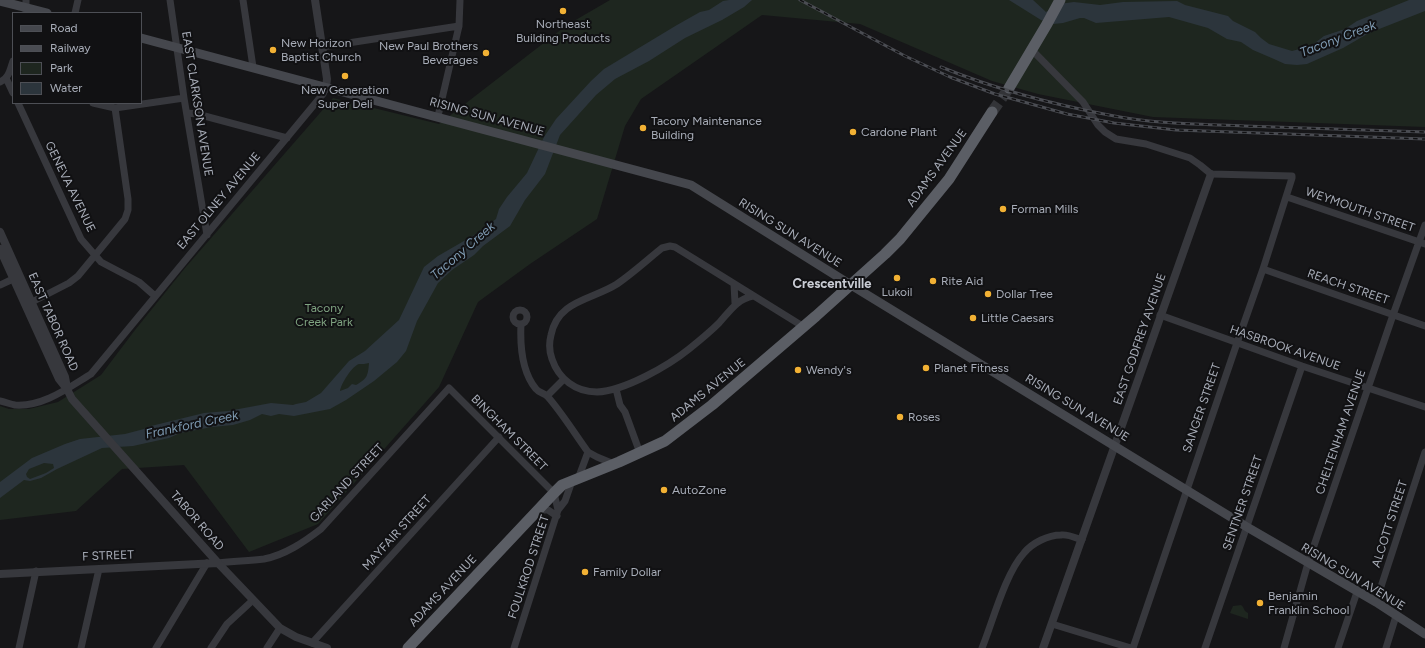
<!DOCTYPE html>
<html>
<head>
<meta charset="utf-8">
<style>
  body { margin:0 }
  #map { position:relative; width:1425px; height:648px; overflow:hidden; background:#161618; font-family:Figtree,sans-serif }
  canvas { display:block }
  .legend { position:absolute; left:12px; top:12px; width:130px; height:92px; box-sizing:border-box; background:#111113; border:1px solid #4d4f55; margin:0; padding:5px 7px; list-style:none; font-size:12px; color:#a8adb8 }
  .legend li { display:flex; align-items:center; gap:8px; height:20px }
  .legend b { width:20px; border:1px solid #4d4f55 }
</style>
</head>
<body>
<div id="map">
<canvas width="1425" height="648"></canvas>
<ul class="legend">
<li><b style="height:5px;background:#45474d"></b>Road</li>
<li><b style="height:5px;background:#4a4c52"></b>Railway</li>
<li><b style="height:11px;background:#1e261f"></b>Park</li>
<li><b style="height:11px;background:#2c353c"></b>Water</li>
</ul>
</div>
<script>
const c = document.querySelector('canvas').getContext('2d');
c.lineJoin = 'round';
function fill(path, color) { c.fillStyle = color; c.fill(path, 'evenodd'); }
function trace(path, color, width, dash) { c.strokeStyle = color; c.lineWidth = width; c.lineCap = dash ? 'butt' : 'round'; c.setLineDash(dash || []); c.stroke(path); }
function label(font, color, halo, rows, align = 'center') {
  c.font = font + ' Figtree,sans-serif'; c.lineWidth = 4; c.setLineDash([]); c.textBaseline = 'middle'; c.strokeStyle = halo; c.fillStyle = color; for (const [text, x, y, turn = 0] of rows) {
    c.save(); c.translate(x, y); c.rotate((+turn || 0) * Math.PI / 180); c.textAlign = isNaN(turn) ? turn : align; if (halo) c.strokeText(text, 0, 0); c.fillText(text, 0, 0); c.restore();
  }
}
fill(new Path2D(`
  M 610,0 L 1425,0 L 1425,127 L 1153,117 L 1038,94 L 992,81 L 860,24 L 762,15 L 641,99 L 625,126 L 597,219 L 530,264 L 478,302 L 439,387 L 318,524 L 249,552 L 184,465 L 122,469 L 76,511 L 0,520 L 0,406 L 9,409 L 29,409 L 58,402 L 101,375 L 135,330 L 185,268 L 333,98 L 439,124 L 567,25 Z
  M 1241,605 L 1243,607 L 1245,611 L 1248,613 L 1248,619 L 1230,613 L 1233,606 Z`), '#1e261f');
fill(new Path2D(`
  M 729,0 L 752,0 L 744,7 L 722,20 L 685,38 L 649,61 L 615,79 L 596,95 L 560,135 L 545,174 L 525,200 L 510,226 L 483,246 L 474,255 L 452,270 L 438,283 L 417,321 L 406,351 L 397,362 L 374,381 L 346,400 L 330,409 L 294,416 L 279,414 L 271,416 L 262,414 L 250,420 L 233,425 L 212,427 L 180,433 L 169,438 L 133,446 L 102,448 L 57,469 L 41,478 L 30,481 L 24,480 L 0,498 L 0,482 L 32,458 L 65,444 L 80,439 L 125,434 L 144,429 L 147,427 L 204,413 L 228,411 L 271,403 L 293,405 L 296,404 L 306,402 L 321,393 L 349,361 L 365,351 L 399,320 L 424,267 L 438,256 L 476,234 L 496,219 L 499,209 L 507,197 L 527,173 L 544,137 L 556,119 L 591,81 L 604,69 L 677,25 L 700,12 L 709,10 L 723,1 ZM 369,363 C 368,376 367,379 356,385 L 352,384 L 348,388 L 340,391 C 341,384 352,366 359,364 C 362,364 366,364 369,363 ZM 44,463 L 53,464 L 54,468 L 46,473 L 30,479 L 27,477 L 26,474 L 29,469 Z
  M 1009,0 L 1033,0 L 1046,12 L 1059,4 L 1074,2 L 1100,5 L 1123,2 L 1177,1 L 1185,5 L 1228,16 L 1233,21 L 1255,32 L 1261,38 L 1269,44 L 1292,51 L 1311,46 L 1324,36 L 1345,29 L 1357,21 L 1409,0 L 1425,0 L 1425,11 L 1369,33 L 1343,48 L 1307,64 L 1297,65 L 1285,64 L 1274,59 L 1253,50 L 1241,42 L 1227,39 L 1208,28 L 1169,17 L 1096,23 L 1084,18 L 1080,18 L 1063,23 L 1053,24 L 1041,20 Z`), '#2c353c');
trace(new Path2D(`
  M 992,112 L 1009,88`), '#333438', 11, [11, 5.5]);
trace(new Path2D(`
  M 26,0 L 26,13
  M 170,0 L 184,98 L 207,235
  M 243,0 L 253,67
  M 75,13 L 78,0
  M 322,47 L 459,26
  M 1032,50 L 1083,102 L 1098,125 L 1105,132 L 1116,139 L 1146,144 L 1190,158 L 1200,165 L 1211,174 L 1292,176 L 1292,178 L 1263,269 L 1237,343 L 1133,648
  M 6,78 L 13,93
  M 0,82 C 9,78 10,70 13,61
  M 18,103 L 81,239 L 101,262 L 139,282 L 155,296
  M 93,103 L 115,108 L 184,98
  M 187,113 L 197,114 L 287,138
  M 438,116 L 459,26 L 460,0
  M 1287,197 L 1425,244
  M 1263,269 L 1425,326
  M 734,284 L 735,303
  M 0,285 L 13,279
  M 753,296 C 737,299 730,311 719,323 C 710,332 699,341 689,349 C 668,366 624,391 597,392 C 587,392 577,389 569,383 C 561,377 555,368 552,359 C 549,351 549,343 551,335 C 558,300 592,300 617,284 C 633,273 647,260 662,248 L 670,246 L 675,247 L 804,327
  M 28,304 L 69,283 L 78,276 L 125,219 L 128,210 L 128,199 L 115,108
  M513 317a7 7 0 1 1 14 0a7 7 0 1 1-14 0Z
  M 1160,315 L 1302,366 L 1425,407
  M 521,324 C 520,345 522,372 536,389 C 539,393 545,393 548,397 C 562,413 575,434 588,452
  M 616,389 L 620,405 L 625,412 L 640,453
  M 547,396 L 564,379
  M 0,401 C 5,402 10,404 15,405 C 43,407 68,388 91,374 L 323,94 L 326,87
  M 578,479 L 588,452 L 597,457 L 614,464
  M 538,510 L 548,510 L 557,516
  M 558,510 L 565,501 L 572,481
  M 218,563 C 233,561 249,561 264,559 C 285,555 304,542 321,529 L 449,388 L 554,493 L 558,510 L 514,648
  M 1376,602 L 1425,452
  M 1052,624 L 1131,648
  M 312,643 L 499,437
  M 19,648 L 36,571
  M 81,648 L 99,569
  M 156,648 L 207,563
  M 211,648 L 227,624 L 253,600
  M 267,648 L 280,628
  M 982,648 C 993,621 1005,574 1024,553 C 1032,543 1048,535 1061,535 C 1068,534 1076,538 1082,540
  M 1205,648 L 1302,366
  M 1284,648 L 1308,563 L 1393,315 L 1425,225
  M 1338,648 L 1357,592
  M 1386,648 L 1396,616`), '#37383d', 7);
trace(new Path2D(`
  M 315,0 L 327,79 L 326,87
  M 0,232 L 65,377 L 67,388
  M 0,249 L 59,379 L 67,389 L 72,399 L 218,563 L 280,628 L 296,637 L 327,648
  M 0,574 L 218,563
  M 1043,648 L 1211,174`), '#37383d', 8);
trace(new Path2D(`
  M 0,1 L 47,13
  M 141,38 L 691,185 L 851,285 L 1247,527 L 1376,602 L 1425,634`), '#45474d', 9);
trace(new Path2D(`
  M 1009,88 L 1047,24 L 1060,0
  M 408,648 L 554,493 L 562,485 L 619,462 L 665,441 L 712,405 L 816,316 L 885,254 L 900,239 L 949,179 L 992,112`), '#5b5e65', 11);
const rail = new Path2D(`
  M 800,0 L 905,56 L 950,77 L 995,94 L 1067,114 L 1114,123 L 1176,130 L 1425,139
  M 941,67 C 995,89 1051,104 1109,115 C 1153,124 1199,124 1244,126 C 1304,128 1365,130 1425,132`);
trace(rail, '#4a4c52', 3);
trace(rail, '#111113', 1.5, [4.5]);
for (const [x, y, r, color] of [
  [563,11,4,"#f2b134"],
  [273,50,4,"#f2b134"],
  [486,53,4,"#f2b134"],
  [345,76,4,"#f2b134"],
  [643,128,4,"#f2b134"],
  [853,132,4,"#f2b134"],
  [1003,209,4,"#f2b134"],
  [897,278,4,"#f2b134"],
  [933,281,4,"#f2b134"],
  [988,294,4,"#f2b134"],
  [973,318,4,"#f2b134"],
  [926,368,4,"#f2b134"],
  [798,370,4,"#f2b134"],
  [900,417,4,"#f2b134"],
  [664,490,4,"#f2b134"],
  [585,572,4,"#f2b134"],
  [1260,603,4,"#f2b134"]
]) { const dot = new Path2D(); dot.arc(x, y, r, 0, 2 * Math.PI); c.fillStyle = color; c.fill(dot); trace(dot, '#111113', 1.5); }
label('12px', '#a8adb8', '#111113', [
  ["Northeast",563,24,"center"],
  ["Building Products",563,38,"center"],
  ["New Horizon",281,43],
  ["Baptist Church",281,57],
  ["New Paul Brothers",478,46,"right"],
  ["Beverages",478,60,"right"],
  ["New Generation",345,90,"center"],
  ["Super Deli",345,104,"center"],
  ["Tacony Maintenance",651,121],
  ["Building",651,135],
  ["Cardone Plant",861,132],
  ["Forman Mills",1011,209],
  ["Rite Aid",941,281],
  ["Lukoil",897,292,"center"],
  ["Dollar Tree",996,294],
  ["Little Caesars",981,318],
  ["Planet Fitness",934,368],
  ["Wendy's",806,370],
  ["Roses",908,417],
  ["AutoZone",672,490],
  ["Family Dollar",593,572],
  ["Benjamin",1268,596],
  ["Franklin School",1268,610]
], 'left');
label('12px', '#a8adb8', '#111113', [
  ["EAST CLARKSON AVENUE",197,104,81],
  ["RISING SUN AVENUE",487,117,15],
  ["ADAMS AVENUE",937,168,-54],
  ["GENEVA AVENUE",70,187,64],
  ["EAST OLNEY AVENUE",219,201,-50],
  ["WEYMOUTH STREET",1360,210,19],
  ["RISING SUN AVENUE",790,233,32],
  ["REACH STREET",1348,287,19],
  ["EAST TABOR ROAD",53,322,66],
  ["EAST GODFREY AVENUE",1140,339,-71],
  ["HASBROOK AVENUE",1285,348,19],
  ["ADAMS AVENUE",708,390,-39],
  ["RISING SUN AVENUE",1077,408,31],
  ["SANGER STREET",1202,408,-71],
  ["CHELTENHAM AVENUE",1341,432,-71],
  ["BINGHAM STREET",509,433,45],
  ["GARLAND STREET",347,483,-47],
  ["SENTNER STREET",1243,503,-71],
  ["TABOR ROAD",197,521,49],
  ["ALCOTT STREET",1390,524,-72],
  ["MAYFAIR STREET",397,533,-48],
  ["F STREET",108,556,-2],
  ["FOULKROD STREET",529,567,-72],
  ["RISING SUN AVENUE",1353,577,31],
  ["ADAMS AVENUE",443,591,-47]
]);
label('12px', '#7fa381', '#111113', [
  ["Tacony",324,308],
  ["Creek Park",324,322]
]);
label('italic 13px', '#7f9bb3', '#111113', [
  ["Tacony Creek",1338,39,-21],
  ["Tacony Creek",463,251,-41],
  ["Frankford Creek",192,425,-12]
]);
label('bold 13px', '#c9ccd4', '#111113', [
  ["Crescentville",832,284]
]);
</script>
</body>
</html>
